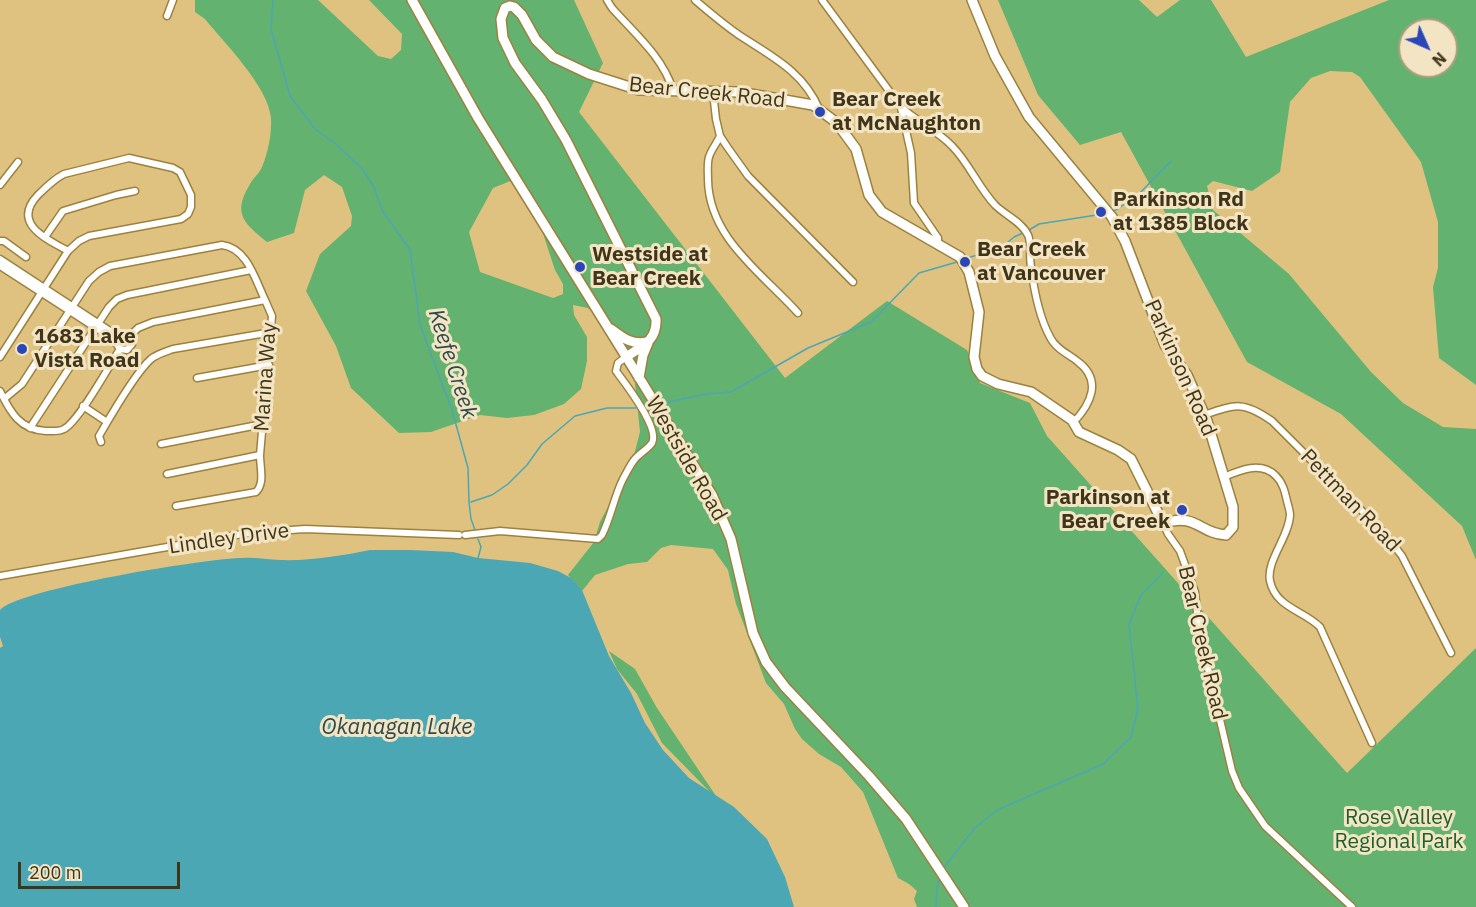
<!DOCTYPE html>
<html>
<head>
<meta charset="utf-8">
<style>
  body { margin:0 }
  #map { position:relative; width:1476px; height:907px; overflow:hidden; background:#dfc27f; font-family:"IBM Plex Sans",sans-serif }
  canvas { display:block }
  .north { position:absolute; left:1398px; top:18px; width:60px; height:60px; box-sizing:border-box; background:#f3e5c4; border:2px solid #ab9f80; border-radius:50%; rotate:135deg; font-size:16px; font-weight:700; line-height:24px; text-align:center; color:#403519 }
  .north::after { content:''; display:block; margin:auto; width:21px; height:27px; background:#2b47b7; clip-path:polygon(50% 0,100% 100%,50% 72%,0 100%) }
  .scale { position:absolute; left:18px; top:862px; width:162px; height:27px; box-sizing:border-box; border:3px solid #403519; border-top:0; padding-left:8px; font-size:18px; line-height:21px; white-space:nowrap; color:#403519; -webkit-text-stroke:4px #f3e5c4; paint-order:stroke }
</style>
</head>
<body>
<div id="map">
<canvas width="1476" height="907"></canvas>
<div class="north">N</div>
<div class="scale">200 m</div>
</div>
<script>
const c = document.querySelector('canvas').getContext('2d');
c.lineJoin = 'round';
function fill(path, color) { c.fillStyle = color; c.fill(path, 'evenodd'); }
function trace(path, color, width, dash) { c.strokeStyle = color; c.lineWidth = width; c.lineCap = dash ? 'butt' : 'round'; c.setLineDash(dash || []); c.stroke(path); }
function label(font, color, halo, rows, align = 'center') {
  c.font = font + ' "IBM Plex Sans",sans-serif'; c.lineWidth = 6; c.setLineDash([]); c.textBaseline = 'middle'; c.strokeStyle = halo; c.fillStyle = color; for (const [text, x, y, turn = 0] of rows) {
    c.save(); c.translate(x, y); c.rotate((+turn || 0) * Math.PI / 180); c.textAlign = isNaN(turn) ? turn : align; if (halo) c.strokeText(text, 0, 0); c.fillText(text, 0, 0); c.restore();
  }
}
fill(new Path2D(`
  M 195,0 L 318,0 L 378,56 L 391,59 L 401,50 L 402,34 L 369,0 L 574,0 L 603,63 L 579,112 L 785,378 L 887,301 L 967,350 L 980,383 L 1030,403 L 1047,436 L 1347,773 L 1476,648 L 1476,907 L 917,907 L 914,899 L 917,891 L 909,884 L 898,878 L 863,792 L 841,767 L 819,754 L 802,739 L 795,729 L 784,704 L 766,683 L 736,604 L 728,570 L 713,549 L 671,545 L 661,548 L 647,562 L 628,564 L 595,575 L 582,591 L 568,575 L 594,542 L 600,522 L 633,459 L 640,432 L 633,364 L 624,342 L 588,308 L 573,305 L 574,315 L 587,337 L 587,361 L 581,389 L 564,404 L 534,415 L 507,418 L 480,415 L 431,432 L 399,433 L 351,388 L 336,346 L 306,291 L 320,254 L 351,226 L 352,216 L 342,187 L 324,175 L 305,190 L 294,233 L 267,242 C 245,224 232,214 249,186 C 252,179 259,174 262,167 C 268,153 272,133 271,118 C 268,86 225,44 205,19 L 195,12 ZM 513,180 L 530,194 L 555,270 L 563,284 L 563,294 L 553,298 L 480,272 L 469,232 L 493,188 Z
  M 998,0 L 1139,0 L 1157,17 L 1180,0 L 1211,0 L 1246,57 L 1389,0 L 1476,0 L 1476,385 L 1439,358 L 1433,287 L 1438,268 L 1438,222 L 1421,162 L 1360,77 L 1352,72 L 1330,71 L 1311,78 L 1290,102 L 1280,172 L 1252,191 L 1213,181 L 1207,186 L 1213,210 L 1289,274 L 1371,372 L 1403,403 L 1443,427 L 1476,429 L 1476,560 L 1462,526 L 1341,414 L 1247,362 L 1121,132 L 1080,145 L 1038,95 ZM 1410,30 L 1446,30 L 1446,66 L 1410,66 Z
  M 609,651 L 635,669 L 657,708 L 718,799 L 710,792 L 662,743 L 637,694 L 617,669 Z`), '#63b26f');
fill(new Path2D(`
  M 370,550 L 410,550 L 453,552 L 478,558 L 530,563 L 558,571 L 571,578 L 582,590 L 609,656 L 631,693 L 645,723 L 663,750 L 689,778 L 734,807 L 767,839 L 785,877 L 794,907 L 0,907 L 0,648 L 3,646 L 0,637 L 0,610 C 18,589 208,558 243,558 C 255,557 268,560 280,560 C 311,561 340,556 370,550 Z`), '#4ba7b4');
trace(new Path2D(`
  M 273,0 L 271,29 L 290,96 L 315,129 L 337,145 L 363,170 L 374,187 L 382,210 L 410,250 L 420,325 L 452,410 L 468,468 L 469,502 L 471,519 L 475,530
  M 1113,212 L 1138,195 L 1171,161
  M 1029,230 L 1039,224 L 1103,214
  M 964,259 L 1001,248 L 1014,237 L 1025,232
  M 660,404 L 706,394 L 731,392 L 808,348 L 871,322 L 919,273 L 957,262
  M 471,502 L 492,495 L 508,484 L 527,465 L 542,444 L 575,416 L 607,408 L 636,408
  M 478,558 L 481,547 L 478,539
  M 944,867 L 975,828 L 997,810 L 1103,764 L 1131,737 L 1138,709 L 1129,624 L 1141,595 L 1163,573
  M 936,907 L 937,888 L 940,878`), '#4ba7b4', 1.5);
const street = new Path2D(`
  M 607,0 L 612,8 C 635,34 662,56 673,90
  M 695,0 C 709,12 723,24 739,35 C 771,56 804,72 819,109
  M 822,0 L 901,107 C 917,122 937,130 952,146 C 969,163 978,187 995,205 C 1005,215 1022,222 1028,235 C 1032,244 1029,257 1031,267 C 1034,290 1039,317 1050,337 C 1055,348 1068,354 1077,361 C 1103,380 1091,404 1073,423
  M 167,16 L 173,0
  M 713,92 L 716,119 L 720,136 L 728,148 L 748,176 L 853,282
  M 901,108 L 911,153 L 914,203 L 938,238 L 938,245
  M 720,136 C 717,143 711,150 709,157 C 707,163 708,173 708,180 C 709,238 762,273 798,313
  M 0,185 L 18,162
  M 45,237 L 63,211 L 116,195 L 135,191
  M 0,241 L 4,241 L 26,257
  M 0,259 L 116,335 L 121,336
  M 0,266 L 113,339 L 120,349 L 127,350 L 132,344 L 130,338 L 124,336 L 119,338 L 117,343
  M 129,337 L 138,328 L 153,322 L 265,300 L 272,316 L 260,455 C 260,468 265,483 256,492 L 176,506
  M 0,357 L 68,251 L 79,241 L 89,236 L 181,219 L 188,214 L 191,207 L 191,195 L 180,172 L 173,168 L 129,158 L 64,174 C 54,179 46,187 38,195 C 11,223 46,239 68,251
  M 197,378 L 269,365
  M 0,391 C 10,412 20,430 46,431 C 51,431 59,432 64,429 C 79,421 109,366 120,349
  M 4,399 L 22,384 L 89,281 L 99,272 L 110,266 L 222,245 C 247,248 255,279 265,300
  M 83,406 L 107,422
  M 1204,415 C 1236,404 1244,401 1272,421 L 1385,534 L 1402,556 L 1451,653
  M 30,428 L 109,307 L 117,299 L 127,295 L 251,270
  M 101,442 L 99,436 C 110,417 135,373 151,359 C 157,354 165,352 173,349 L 272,332
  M 161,444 L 263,424
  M 167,474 L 260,455
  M 1224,477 C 1240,470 1261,461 1276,476 C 1283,483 1285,492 1287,501 C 1288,505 1290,511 1290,515 C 1289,537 1266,561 1270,581 C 1276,608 1303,610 1320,627 L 1372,743
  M 1163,523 L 1168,534 L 1180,551 L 1195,592 L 1199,630 L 1232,771 L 1239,788 L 1265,826 L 1352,907
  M 465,535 L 500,531 L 598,539 L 602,535 C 611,517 614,497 623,479 C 627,472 630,465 635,459 C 640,453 648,449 652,443 C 660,428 625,383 616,371 L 618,363 L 626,357
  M 0,576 L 248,533 L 305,529 L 459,535`);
const secondary = new Path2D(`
  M 412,0 L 478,118 L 712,495 L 731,539 L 753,633 L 766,662 L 785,687 L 869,776 L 906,819 L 964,907
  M 611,329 C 623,338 631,345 647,342
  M 626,357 C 642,346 657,341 656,319 L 566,140 L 542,100 L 515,63 L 503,38 L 501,19 L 505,8 L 510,6 L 514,7 L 522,15 L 536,40 L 553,57 L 589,74 L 639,90 L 739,92 L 813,105 L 837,123 L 856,149 L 869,195 L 882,212 L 960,257 L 969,272 L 979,312 L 974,357 L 977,369 L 982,376 L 998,384 L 1031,392 L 1072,420 L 1079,432 L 1118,450 L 1131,459 L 1163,523 C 1198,513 1198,533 1226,535 L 1233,527 L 1233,507 L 1207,421 L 1187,375 L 1165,345 L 1125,241 L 1112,217 L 1029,117 L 995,56 L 972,0
  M 639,378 L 643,355 L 648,343`);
trace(street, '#9d823f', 9);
trace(secondary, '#9d823f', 12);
trace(street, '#fff', 6);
trace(secondary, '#fff', 9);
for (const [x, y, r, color] of [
  [820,112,6,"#2b47b7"],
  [1101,212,6,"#2b47b7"],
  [965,262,6,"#2b47b7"],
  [580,267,6,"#2b47b7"],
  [22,349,6,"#2b47b7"],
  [1182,510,6,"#2b47b7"]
]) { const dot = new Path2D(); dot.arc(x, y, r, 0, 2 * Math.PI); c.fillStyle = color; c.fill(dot); trace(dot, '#f3e5c4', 2); }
label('21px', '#403519', '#f3e5c4', [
  ["Bear Creek Road",707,93,6],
  ["Parkinson Road",1180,368,66],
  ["Marina Way",266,377,-86],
  ["Westside Road",686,459,60],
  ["Pettman Road",1350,501,46],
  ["Lindley Drive",229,539,-8],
  ["Bear Creek Road",1202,643,77]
]);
label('bold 21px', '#403519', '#f3e5c4', [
  ["Bear Creek",832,100],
  ["at McNaughton",832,124],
  ["Parkinson Rd",1113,200],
  ["at 1385 Block",1113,224],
  ["Bear Creek",977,250],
  ["at Vancouver",977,274],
  ["Westside at",592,255],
  ["Bear Creek",592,279],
  ["1683 Lake",34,337],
  ["Vista Road",34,361],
  ["Parkinson at",1170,498,"right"],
  ["Bear Creek",1170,522,"right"]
], 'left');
label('21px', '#1d602c', '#f3e5c4', [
  ["Rose Valley",1399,818],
  ["Regional Park",1399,842]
]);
label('italic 22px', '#2d4a4e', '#f3e5c4', [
  ["Keefe Creek",452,364,72],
  ["Okanagan Lake",397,728]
]);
</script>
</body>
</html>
